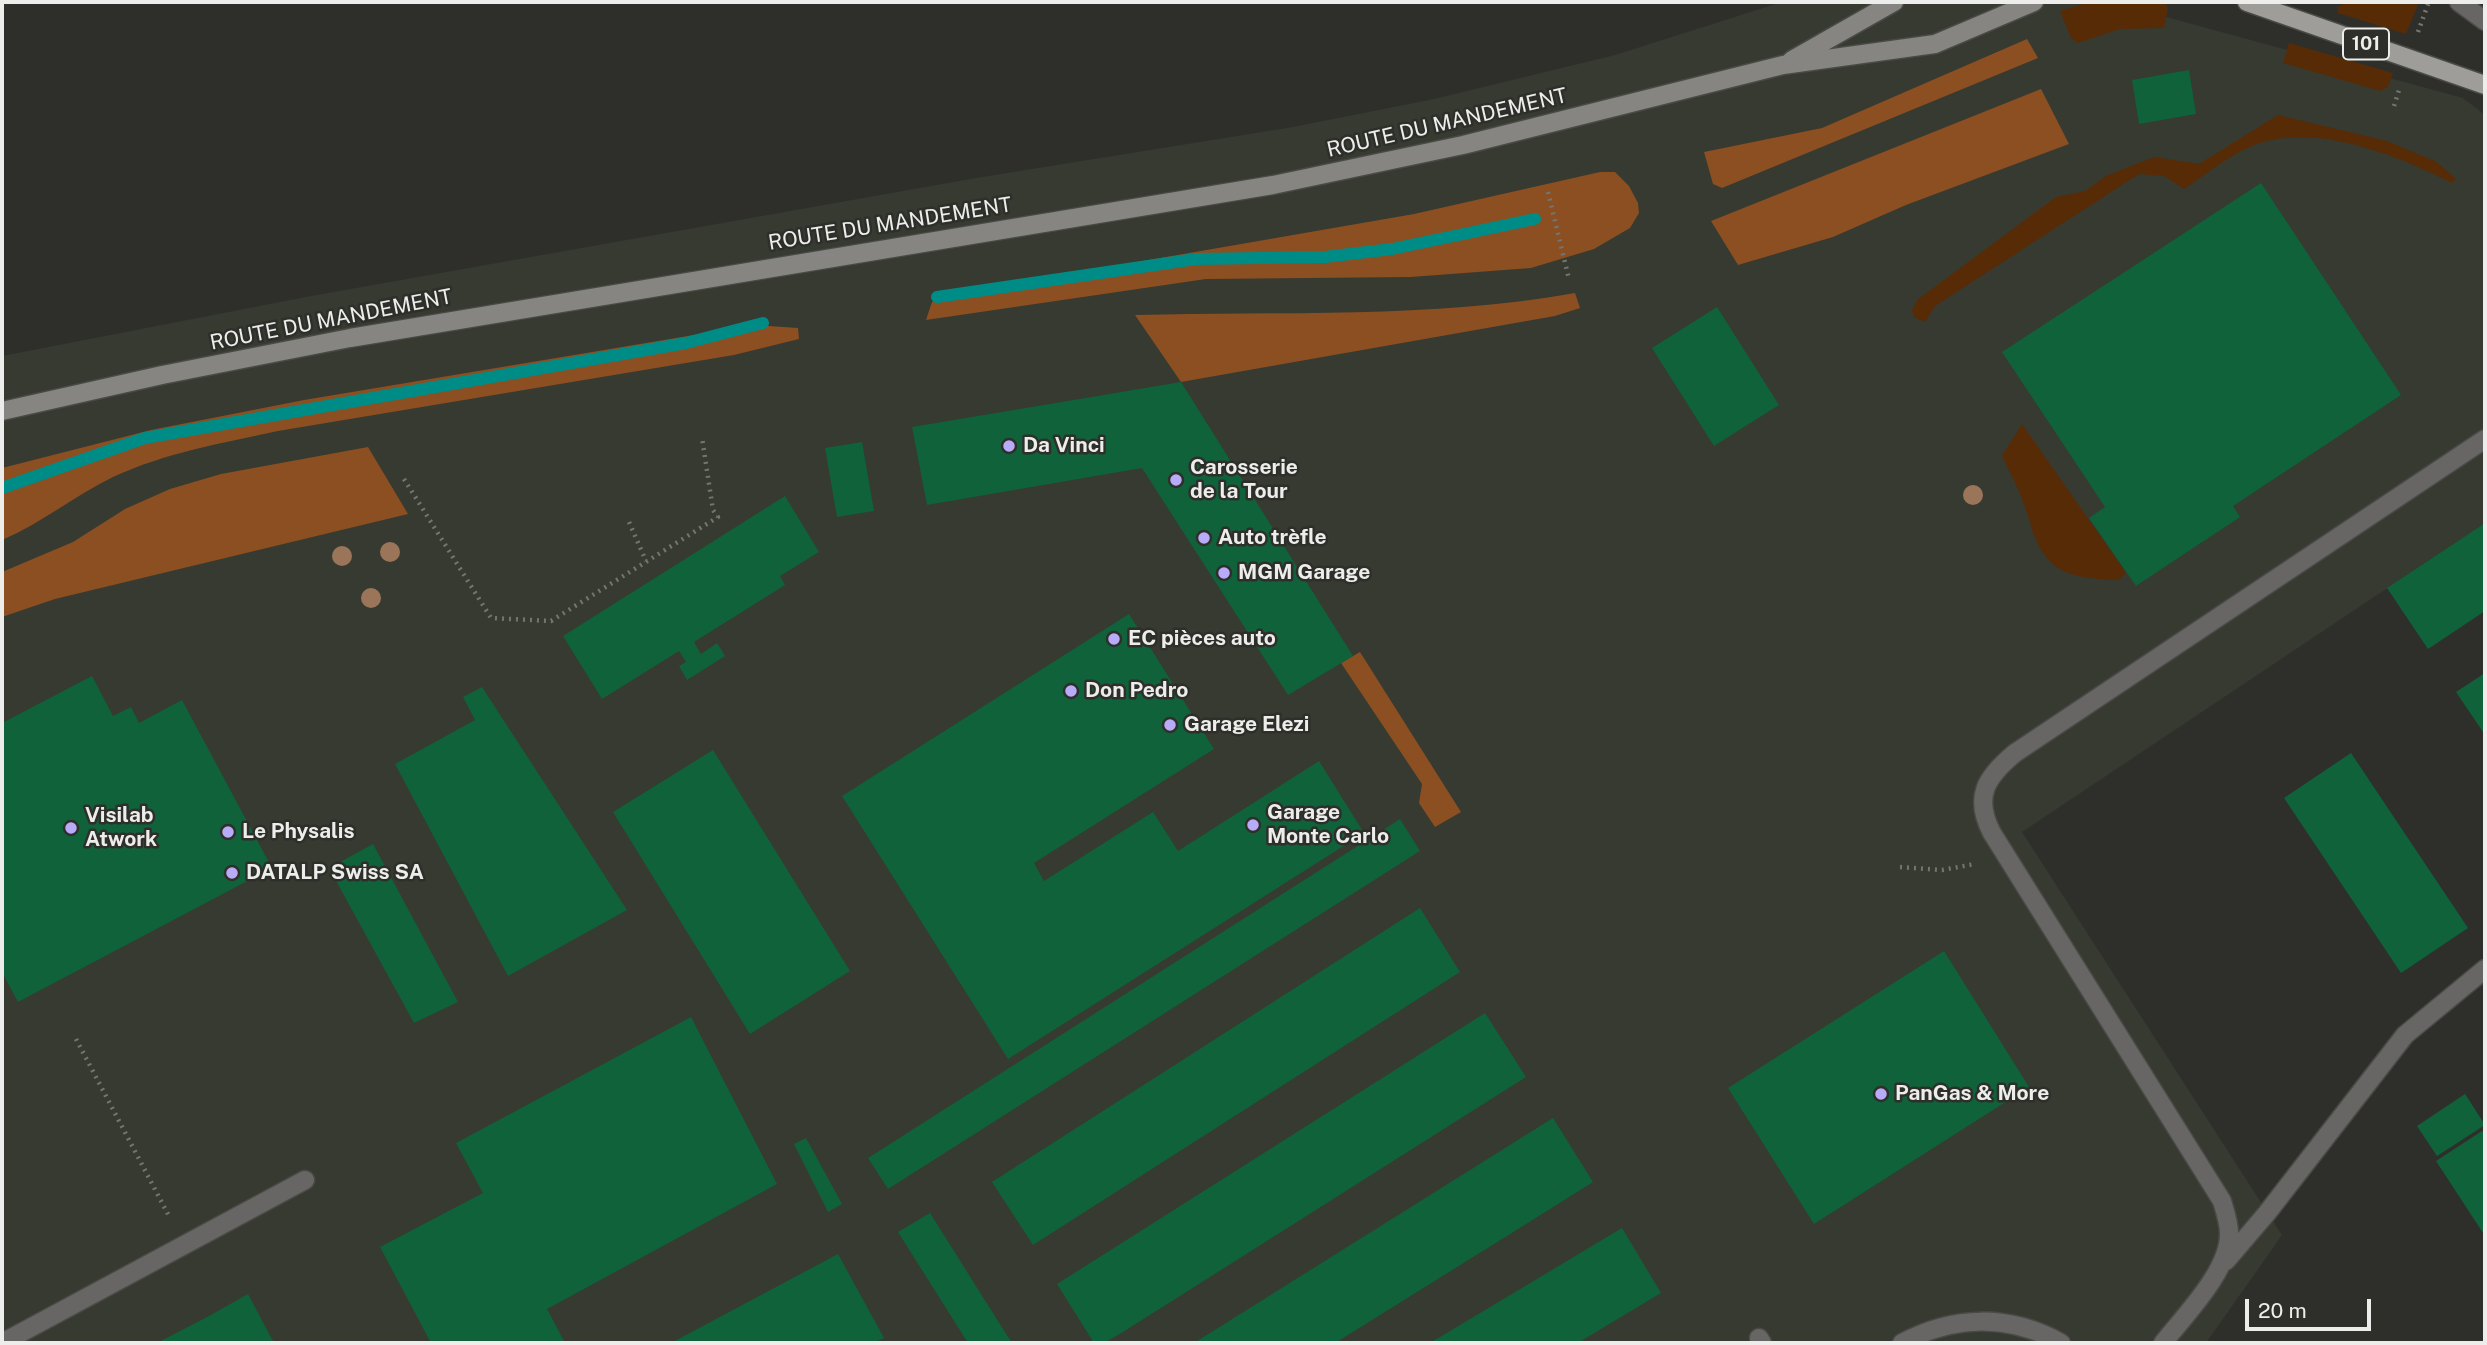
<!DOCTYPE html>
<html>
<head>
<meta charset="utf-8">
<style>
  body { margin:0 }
  #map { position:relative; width:2487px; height:1345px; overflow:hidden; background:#2e2f2b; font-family:"Public Sans",sans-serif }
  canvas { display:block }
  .frame { position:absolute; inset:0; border:4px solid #edeeeb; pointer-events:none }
  .scale { position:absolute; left:2245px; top:1299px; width:126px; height:32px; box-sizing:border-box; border:4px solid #edeeeb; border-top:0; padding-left:9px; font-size:21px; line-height:24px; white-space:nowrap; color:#edeeeb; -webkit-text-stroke:5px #2e2f2b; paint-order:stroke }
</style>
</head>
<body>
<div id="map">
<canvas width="2487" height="1345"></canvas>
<div class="frame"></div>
<div class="scale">20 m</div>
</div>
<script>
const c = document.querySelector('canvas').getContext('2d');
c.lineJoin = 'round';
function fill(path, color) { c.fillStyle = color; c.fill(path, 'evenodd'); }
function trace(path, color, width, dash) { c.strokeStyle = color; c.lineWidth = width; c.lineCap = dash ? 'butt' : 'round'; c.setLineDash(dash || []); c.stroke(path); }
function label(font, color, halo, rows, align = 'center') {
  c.font = font + ' "Public Sans",sans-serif'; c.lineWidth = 5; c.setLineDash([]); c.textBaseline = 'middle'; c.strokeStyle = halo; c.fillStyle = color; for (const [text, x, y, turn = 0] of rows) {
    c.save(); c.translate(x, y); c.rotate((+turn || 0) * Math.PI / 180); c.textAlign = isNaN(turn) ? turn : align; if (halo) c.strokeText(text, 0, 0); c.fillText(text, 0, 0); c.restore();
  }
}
fill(new Path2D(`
  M 1782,2 L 2123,2 L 2159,15 L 2463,98 L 2485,115 L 2485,523 L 2022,832 L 2282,1235 L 2206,1343 L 2,1343 L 2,356 L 311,296 L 976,178 L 1293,127 L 1434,99 L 1615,55 Z`), '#363a30');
fill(new Path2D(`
  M 2089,2 L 2165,2 L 2168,8 L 2164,28 L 2120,29 L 2078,43 L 2071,38 L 2060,11 Z
  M 2349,2 L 2419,2 L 2406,34 L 2338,13 L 2337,7 Z
  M 2289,43 L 2393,73 L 2388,87 L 2380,91 L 2283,63 Z
  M 2278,115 L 2387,141 L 2437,162 L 2456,179 L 2452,183 C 2398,156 2318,123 2257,144 C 2231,153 2207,174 2184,189 L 2164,176 L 2139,174 L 1935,306 L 1925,322 L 1914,317 L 1912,311 L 1917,300 L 2056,197 L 2085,191 L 2106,176 L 2154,157 L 2199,164 Z
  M 2022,424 L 2126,573 L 2119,580 C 2063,578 2043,571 2028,516 C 2022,495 2011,475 2002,456 Z`), '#582b07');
fill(new Path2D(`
  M 2027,39 L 2038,58 L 1722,188 L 1713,184 L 1704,152 L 1822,128 Z
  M 2041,89 L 2069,144 L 1906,205 L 1833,237 L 1738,265 L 1711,221 Z
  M 1600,172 L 1615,172 L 1629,186 L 1638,203 L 1639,213 L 1630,228 L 1594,249 L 1531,268 L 1411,277 L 1206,279 L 926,320 L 932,302 L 947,295 L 1414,214 Z
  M 1575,293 L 1580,308 L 1555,316 L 1181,382 L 1135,315 C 1281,311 1431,319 1575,293 Z
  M 754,325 L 798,328 L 799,339 L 734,355 L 278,431 C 222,443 165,453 113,477 C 74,496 42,523 2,540 L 2,468 L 151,430 L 304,400 Z
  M 368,447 L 408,514 L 55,599 L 2,617 L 2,572 L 73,542 L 125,509 L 170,489 L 221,474 Z
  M 1360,652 L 1461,812 L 1435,827 L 1419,803 L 1422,784 L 1341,663 Z`), '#8b4f22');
trace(new Path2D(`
  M 937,297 L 1196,259 L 1325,257 L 1392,249 L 1535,219
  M 2,488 L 145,438 L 686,343 L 763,323`), '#008c86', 12);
fill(new Path2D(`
  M 2189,70 L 2196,114 L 2139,124 L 2132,80 Z
  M 2261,183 L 2401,395 L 2233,506 L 2240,517 L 2136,586 L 2089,518 L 2105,507 L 2002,352 Z
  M 1717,307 L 1779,405 L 1714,446 L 1652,348 Z
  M 1181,382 L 1353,656 L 1288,695 L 1142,468 L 927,505 L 912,427 Z
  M 862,442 L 874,511 L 837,517 L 825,448 Z
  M 785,496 L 819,552 L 780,576 L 785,585 L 694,642 L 701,654 L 717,643 L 725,656 L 687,680 L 679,666 L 686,662 L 679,651 L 602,699 L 563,636 Z
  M 2485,523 L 2485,611 L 2428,649 L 2387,588 Z
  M 1129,614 L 1214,749 L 1034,863 L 1044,881 L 1153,812 L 1178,851 L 1319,761 L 1364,833 L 1008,1059 L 842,796 Z
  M 2485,673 L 2485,735 L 2456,692 Z
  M 92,676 L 113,716 L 131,707 L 139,723 L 182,700 L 272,868 L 18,1002 L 2,972 L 2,723 Z
  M 482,687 L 627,910 L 508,976 L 395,764 L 475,720 L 463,697 Z
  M 713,750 L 850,971 L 750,1034 L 613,812 Z
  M 2351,753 L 2468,928 L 2401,973 L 2284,798 Z
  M 1400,819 L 1420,851 L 888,1189 L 868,1158 Z
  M 373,844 L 458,1002 L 414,1023 L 329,868 Z
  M 1420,908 L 1460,972 L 1033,1245 L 992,1182 Z
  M 1944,951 L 2029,1087 L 1814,1224 L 1728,1088 Z
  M 1485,1013 L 1526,1077 L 1123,1332 L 1104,1343 L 1094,1343 L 1057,1284 Z
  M 691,1017 L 777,1184 L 547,1309 L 564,1341 L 560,1343 L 431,1343 L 380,1247 L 483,1193 L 456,1143 Z
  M 2465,1094 L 2485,1125 L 2437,1156 L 2417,1126 Z
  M 1553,1118 L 1593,1182 L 1515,1231 L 1335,1343 L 1194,1343 Z
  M 2482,1131 L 2485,1135 L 2485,1236 L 2436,1161 Z
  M 806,1138 L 842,1204 L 828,1212 L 794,1144 Z
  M 930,1213 L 1003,1329 L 1012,1343 L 968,1343 L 915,1259 L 898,1232 Z
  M 1622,1228 L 1661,1293 L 1581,1341 L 1430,1343 Z
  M 838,1254 L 884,1338 L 873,1343 L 671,1343 Z
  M 248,1294 L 274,1343 L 157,1343 L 209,1316 Z`), '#10623a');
const service = new Path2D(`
  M 2459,2 L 2485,21
  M 2226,1261 L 2267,1213 L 2405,1035 L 2485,969
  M 1759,1338 L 1762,1343
  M 2163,1343 C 2185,1315 2230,1270 2229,1233 C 2229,1223 2225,1211 2222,1201 L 1992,833 C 1973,797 1986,777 2015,753 L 2485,439`);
const minor = new Path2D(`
  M 2,1343 L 305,1180
  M 1902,1343 C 1954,1315 2009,1314 2061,1343`);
const secondary = new Path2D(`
  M 1792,60 L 1894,2
  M 2,411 L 162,375 L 350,338 L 1273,185 L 1463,145 L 1783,65 L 1935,44 L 2034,2`);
const primary = new Path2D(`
  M 2247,2 L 2485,85`);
trace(service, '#494a46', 21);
trace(minor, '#494a46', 21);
trace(secondary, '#494a46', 21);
trace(primary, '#494a46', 21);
trace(new Path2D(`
  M 2418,32 L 2428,4
  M 2394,106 L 2400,87
  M 1548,192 L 1569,279
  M 404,479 L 491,618 L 551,621 L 718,517 L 713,510 L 702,438
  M 629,522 L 646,561
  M 1900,867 L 1942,870 L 1975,864
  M 76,1039 L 170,1218`), '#747571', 4.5, [2, 5]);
trace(service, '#676664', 18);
trace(minor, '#676664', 18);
trace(secondary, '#878582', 18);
trace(primary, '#9f9d99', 18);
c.fillStyle = '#9b7559';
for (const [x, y] of [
  [1973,495],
  [390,552],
  [342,556],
  [371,598]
]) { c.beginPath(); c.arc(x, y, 10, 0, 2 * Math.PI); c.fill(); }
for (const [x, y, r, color] of [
  [1009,446,7,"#b8abf7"],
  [1176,480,7,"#b8abf7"],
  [1204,538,7,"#b8abf7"],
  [1224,573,7,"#b8abf7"],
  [1114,639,7,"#b8abf7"],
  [1071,691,7,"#b8abf7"],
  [1170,725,7,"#b8abf7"],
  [1253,825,7,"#b8abf7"],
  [71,828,7,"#b8abf7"],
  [228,832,7,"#b8abf7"],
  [232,873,7,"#b8abf7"],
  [1881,1094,7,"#b8abf7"]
]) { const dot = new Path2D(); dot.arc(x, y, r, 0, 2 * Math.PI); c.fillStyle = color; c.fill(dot); trace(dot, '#2e2f2b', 2.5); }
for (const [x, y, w] of [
  [2366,44,46]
]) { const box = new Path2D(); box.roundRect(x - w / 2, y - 15.5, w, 31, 5); c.fillStyle = '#2e2f2b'; c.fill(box); trace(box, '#edeeeb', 2); }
label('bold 19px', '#edeeeb', null, [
  ["101",2366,44]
]);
label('21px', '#edeeeb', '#2e2f2b', [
  ["ROUTE DU MANDEMENT",1447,123,-13],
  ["ROUTE DU MANDEMENT",890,224,-9],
  ["ROUTE DU MANDEMENT",331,320,-11]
]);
label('bold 21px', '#edeeeb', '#2e2f2b', [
  ["Da Vinci",1023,446],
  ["Carosserie",1190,468],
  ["de la Tour",1190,492],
  ["Auto trèfle",1218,538],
  ["MGM Garage",1238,573],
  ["EC pièces auto",1128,639],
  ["Don Pedro",1085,691],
  ["Garage Elezi",1184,725],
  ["Garage",1267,813],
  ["Monte Carlo",1267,837],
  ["Visilab",85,816],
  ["Atwork",85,840],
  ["Le Physalis",242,832],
  ["DATALP Swiss SA",246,873],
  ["PanGas & More",1895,1094]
], 'left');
</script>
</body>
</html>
